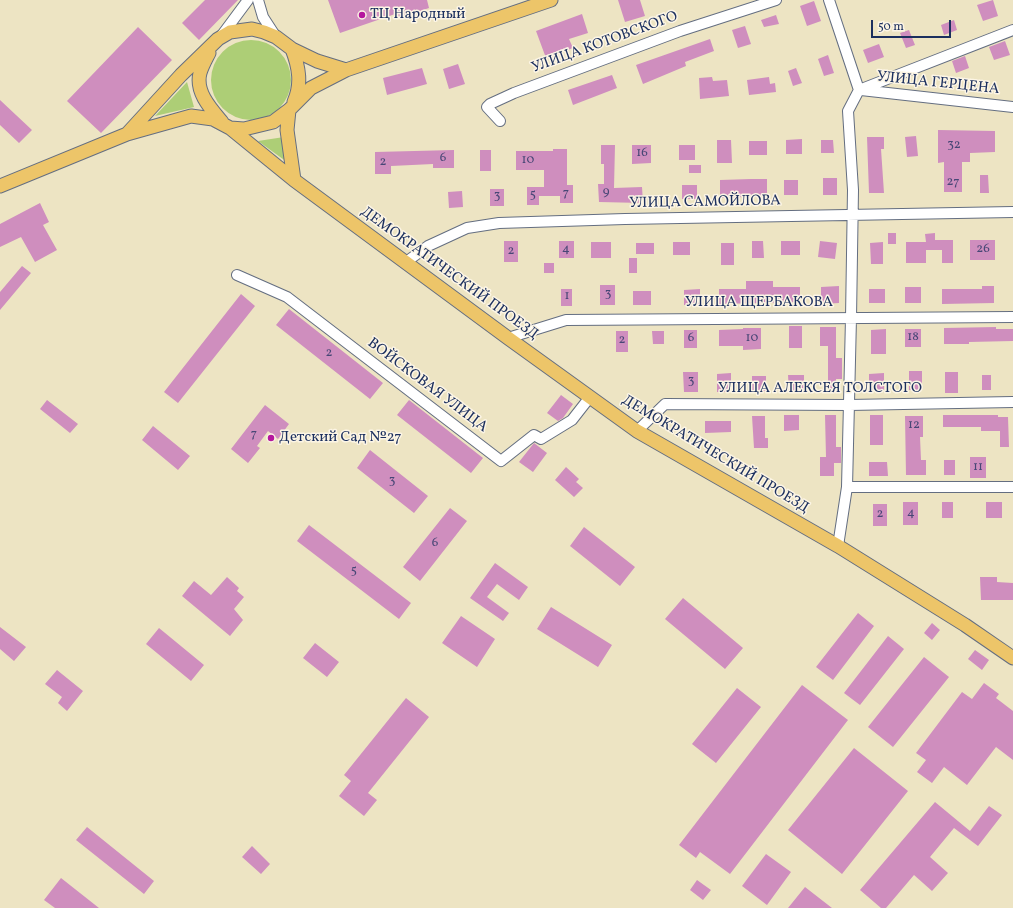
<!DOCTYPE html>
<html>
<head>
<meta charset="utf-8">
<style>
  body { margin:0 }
  #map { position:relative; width:1013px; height:908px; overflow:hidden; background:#ede4c3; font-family:Vollkorn,serif }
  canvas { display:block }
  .scale { position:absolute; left:871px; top:20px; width:80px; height:18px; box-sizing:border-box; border:2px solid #1b2f5e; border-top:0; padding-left:5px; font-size:12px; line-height:14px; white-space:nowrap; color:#1b2f5e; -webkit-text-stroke:3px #fcf5e5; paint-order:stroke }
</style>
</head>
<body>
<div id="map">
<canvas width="1013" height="908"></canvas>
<div class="scale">50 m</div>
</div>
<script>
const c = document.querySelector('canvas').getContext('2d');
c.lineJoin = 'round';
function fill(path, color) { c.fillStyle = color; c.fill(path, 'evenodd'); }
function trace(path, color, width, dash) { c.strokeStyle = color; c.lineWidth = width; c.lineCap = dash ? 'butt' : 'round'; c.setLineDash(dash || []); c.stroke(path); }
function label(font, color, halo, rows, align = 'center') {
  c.font = font + ' Vollkorn,serif'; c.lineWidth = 3; c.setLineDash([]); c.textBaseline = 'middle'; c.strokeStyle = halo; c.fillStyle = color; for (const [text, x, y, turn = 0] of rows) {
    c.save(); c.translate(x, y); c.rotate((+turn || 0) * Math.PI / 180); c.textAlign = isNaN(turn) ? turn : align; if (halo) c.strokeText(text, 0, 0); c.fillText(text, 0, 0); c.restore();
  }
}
fill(new Path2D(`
  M211 80a40 40 0 1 1 80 0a40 40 0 1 1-80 0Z
  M 187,82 L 194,107 L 155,116 Z
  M 284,137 L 287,162 L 258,141 Z`), '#adce76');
fill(new Path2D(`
  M 205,0 L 238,0 L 199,40 L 182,23 Z
  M 328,0 L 427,0 L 429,8 L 399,18 L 398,13 L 340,33 Z
  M 618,0 L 640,0 L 645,16 L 625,22 Z
  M 993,0 L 998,16 L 983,21 L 977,5 Z
  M 814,1 L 821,21 L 807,26 L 800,6 Z
  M 582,14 L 588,33 L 569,39 L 573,48 L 546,58 L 536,31 Z
  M 776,15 L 779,24 L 764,27 L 761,20 Z
  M 954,20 L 957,30 L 944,35 L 941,25 Z
  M 745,26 L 751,44 L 738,48 L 732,30 Z
  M 138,27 L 172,60 L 101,133 L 67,101 Z
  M 909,30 L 915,45 L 906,48 L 900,33 Z
  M 710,39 L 714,51 L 685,62 L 686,66 L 643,84 L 636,65 Z
  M 1005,41 L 1010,55 L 994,60 L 989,47 Z
  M 879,44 L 884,57 L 868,63 L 863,50 Z
  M 828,55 L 834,73 L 824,76 L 818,59 Z
  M 965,56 L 969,68 L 956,73 L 952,61 Z
  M 458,64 L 465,84 L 449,89 L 443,69 Z
  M 422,68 L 427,84 L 387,95 L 383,78 Z
  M 796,68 L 802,83 L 793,86 L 788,71 Z
  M 612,75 L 617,88 L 573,105 L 568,90 Z
  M 712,77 L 713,81 L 727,80 L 729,96 L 700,99 L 699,78 Z
  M 769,77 L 770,84 L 775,83 L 776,92 L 749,95 L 747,80 Z
  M 0,100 L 32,130 L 19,143 L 0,125 Z
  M 938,130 L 995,131 L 995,152 L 970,153 L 970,162 L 962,162 L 962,192 L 944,192 L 944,162 L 938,163 Z
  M 916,136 L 918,156 L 907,157 L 905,137 Z
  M 867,137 L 884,137 L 884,149 L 881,149 L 884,193 L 869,193 Z
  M 802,139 L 802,154 L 786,154 L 786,140 Z
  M 717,140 L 731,140 L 732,163 L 717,163 Z
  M 821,140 L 833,140 L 834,153 L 821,153 Z
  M 749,141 L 767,141 L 767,155 L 749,155 Z
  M 601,145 L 615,145 L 614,188 L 642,187 L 643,203 L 599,202 L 598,184 L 604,184 L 604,164 L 601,164 Z
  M 632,145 L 651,145 L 651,163 L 632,164 Z
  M 679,145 L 695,145 L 695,160 L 679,160 Z
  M 553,149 L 567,149 L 567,185 L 573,185 L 573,203 L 560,203 L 560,196 L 539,196 L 539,205 L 527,205 L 527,187 L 544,187 L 544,170 L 516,170 L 516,151 L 553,151 Z
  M 454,150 L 454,168 L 433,168 L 433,164 L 391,166 L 391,174 L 375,174 L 375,152 Z
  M 480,150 L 491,150 L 491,171 L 480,171 Z
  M 689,165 L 701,165 L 701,173 L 689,173 Z
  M 980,175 L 988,175 L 989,193 L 980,193 Z
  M 823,178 L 837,178 L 837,195 L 823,195 Z
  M 751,179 L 767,179 L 767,196 L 720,198 L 720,180 Z
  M 784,180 L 798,180 L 798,195 L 784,195 Z
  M 682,185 L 697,185 L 697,199 L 682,199 Z
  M 490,189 L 504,189 L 504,206 L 490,206 Z
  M 462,191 L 463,207 L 449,208 L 448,192 Z
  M 40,203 L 49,222 L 43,225 L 57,250 L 35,262 L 21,237 L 0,247 L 0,224 Z
  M 888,233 L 896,233 L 896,244 L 888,244 Z
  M 935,233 L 935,240 L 953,240 L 953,263 L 942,263 L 942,250 L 926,250 L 926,263 L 906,263 L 906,242 L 926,242 L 925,234 Z
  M 970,240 L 995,240 L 995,260 L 970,260 Z
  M 504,241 L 518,241 L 518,262 L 504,262 Z
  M 559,241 L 574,241 L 574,258 L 559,258 Z
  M 752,241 L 763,241 L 764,258 L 752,258 Z
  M 781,241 L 800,241 L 800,255 L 781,255 Z
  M 820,241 L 837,243 L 835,259 L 818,257 Z
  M 591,242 L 611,242 L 611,258 L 591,258 Z
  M 673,242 L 690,242 L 690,255 L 673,255 Z
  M 883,242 L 883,264 L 871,264 L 870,243 Z
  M 636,243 L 654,243 L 654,254 L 636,254 Z
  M 721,243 L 734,243 L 734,265 L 721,265 Z
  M 629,258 L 637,258 L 637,273 L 629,273 Z
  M 544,263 L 554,263 L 554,273 L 544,273 Z
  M 22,266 L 31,273 L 0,310 L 0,292 Z
  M 746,281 L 773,281 L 773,287 L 800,287 L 800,302 L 719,304 L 719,289 L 746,289 Z
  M 600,285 L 615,285 L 615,305 L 600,305 Z
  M 839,286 L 839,303 L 821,304 L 821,287 Z
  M 982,286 L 994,286 L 994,303 L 942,304 L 942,289 L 982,289 Z
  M 905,287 L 921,287 L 921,303 L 905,303 Z
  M 561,289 L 572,289 L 572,306 L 561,306 Z
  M 700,289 L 700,305 L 684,305 L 684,290 Z
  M 869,289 L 885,289 L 885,303 L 869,303 Z
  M 633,291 L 651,291 L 651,305 L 633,305 Z
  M 241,294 L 255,306 L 178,403 L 164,392 Z
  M 289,309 L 383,383 L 370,399 L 276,325 Z
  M 789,326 L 802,326 L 802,348 L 789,348 Z
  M 820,327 L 836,327 L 836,358 L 842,358 L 842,379 L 836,379 L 837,393 L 828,393 L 828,346 L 820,346 Z
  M 996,327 L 996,329 L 1013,329 L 1013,341 L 969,342 L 969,344 L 944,344 L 944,328 Z
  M 743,328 L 761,328 L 761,349 L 743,350 L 743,346 L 719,346 L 719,330 L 743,329 Z
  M 886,329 L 886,354 L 871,354 L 871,330 Z
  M 905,329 L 921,329 L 921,347 L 905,347 Z
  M 684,330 L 697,330 L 697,348 L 684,348 Z
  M 616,331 L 628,331 L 628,352 L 616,352 Z
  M 652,331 L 664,331 L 664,344 L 653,344 Z
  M 909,371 L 922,371 L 922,390 L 909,390 Z
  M 683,372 L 698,372 L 698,392 L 684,392 Z
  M 945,372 L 958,372 L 958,393 L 945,393 Z
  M 731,373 L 731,392 L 717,392 L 717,374 Z
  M 884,373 L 884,390 L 869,390 L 869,374 Z
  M 788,375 L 804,375 L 804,391 L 789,391 Z
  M 982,375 L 991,375 L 991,390 L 982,390 Z
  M 752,376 L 766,376 L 766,391 L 752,392 Z
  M 561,395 L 573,404 L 563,418 L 558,421 L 547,413 Z
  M 47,400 L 78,424 L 70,433 L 40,409 Z
  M 409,400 L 483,458 L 471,473 L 397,415 Z
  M 265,405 L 289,424 L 278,439 L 268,431 L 257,446 L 260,448 L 248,463 L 231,449 Z
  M 784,415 L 799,415 L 799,430 L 784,431 Z
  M 825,415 L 836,415 L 836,447 L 841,447 L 841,463 L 834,463 L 834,476 L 820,476 L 820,457 L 826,457 Z
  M 870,415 L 883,415 L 883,445 L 870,445 Z
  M 943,415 L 998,415 L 998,417 L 1008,417 L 1009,447 L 1000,447 L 1000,431 L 981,431 L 981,427 L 943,427 Z
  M 752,416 L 765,416 L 765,438 L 768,438 L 768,448 L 754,448 Z
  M 905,416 L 923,416 L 923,437 L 920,437 L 921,460 L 926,460 L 926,475 L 906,475 Z
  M 705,421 L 731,421 L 731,432 L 705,433 Z
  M 153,426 L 190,456 L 178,470 L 142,440 Z
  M 534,443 L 547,453 L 533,472 L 519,462 Z
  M 370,450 L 428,496 L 414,513 L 357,468 Z
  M 970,457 L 986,457 L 986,478 L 970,478 Z
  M 944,460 L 955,460 L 955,475 L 944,475 Z
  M 869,462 L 887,462 L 888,476 L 869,476 Z
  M 566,467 L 579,479 L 576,482 L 583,488 L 574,497 L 555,480 Z
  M 903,502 L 918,502 L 918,525 L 903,525 Z
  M 942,502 L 953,502 L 953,518 L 942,518 Z
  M 986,502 L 1002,502 L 1002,518 L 986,518 Z
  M 873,504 L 887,504 L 887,526 L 873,526 Z
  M 450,508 L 467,521 L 420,581 L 403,567 Z
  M 309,525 L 411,603 L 399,619 L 297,541 Z
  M 584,527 L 635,567 L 620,586 L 570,546 Z
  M 495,563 L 528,587 L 519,600 L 497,584 L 487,597 L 509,613 L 503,621 L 470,598 Z
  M 227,577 L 239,588 L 237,591 L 244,597 L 234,609 L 243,620 L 230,636 L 182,596 L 194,581 L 211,595 Z
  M 980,577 L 997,577 L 997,582 L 1013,583 L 1013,600 L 981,600 Z
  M 683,598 L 743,648 L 725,669 L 665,619 Z
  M 551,607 L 612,645 L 598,667 L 537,629 Z
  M 858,613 L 874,626 L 833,680 L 816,667 Z
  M 461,616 L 495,639 L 477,667 L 442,643 Z
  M 932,623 L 940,630 L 932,640 L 924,633 Z
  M 0,627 L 26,647 L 14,661 L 0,649 Z
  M 159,628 L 204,665 L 191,681 L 146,644 Z
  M 888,636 L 904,649 L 860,705 L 844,693 Z
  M 315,643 L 339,662 L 327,677 L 303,658 Z
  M 975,650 L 989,660 L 982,670 L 968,659 Z
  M 924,657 L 949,677 L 893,747 L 868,727 Z
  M 57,670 L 83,691 L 67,711 L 58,703 L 62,697 L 45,684 Z
  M 984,683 L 999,694 L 996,698 L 1013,711 L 1013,760 L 996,747 L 967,785 L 944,767 L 932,783 L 917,772 L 926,760 L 916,753 L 962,692 L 972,699 Z
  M 802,685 L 848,720 L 730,874 L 700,852 L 696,858 L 679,845 Z
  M 737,688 L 761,707 L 716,763 L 692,744 Z
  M 406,698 L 429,717 L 368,793 L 377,800 L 364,816 L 339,796 L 351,781 L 344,775 Z
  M 854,748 L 908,791 L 842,874 L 788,830 Z
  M 935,802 L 970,831 L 989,806 L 1002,815 L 978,846 L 954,828 L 930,857 L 948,873 L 932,891 L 914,875 L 886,908 L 881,908 L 860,890 Z
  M 87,827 L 154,881 L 144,894 L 76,840 Z
  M 252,846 L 270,864 L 261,874 L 242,857 Z
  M 766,854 L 791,872 L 767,905 L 742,886 Z
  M 61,878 L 99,908 L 55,908 L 44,900 Z
  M 697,880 L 711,890 L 703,900 L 690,890 Z
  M 805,887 L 832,908 L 788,908 Z`), '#cf8ebe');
const minor = new Path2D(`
  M 258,0 L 263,17 L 276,37
  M 829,0 L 859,90 L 848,111 L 853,190 L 851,318 L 847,487 L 838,546
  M 222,35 L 248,0
  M 859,90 L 1013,30
  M 861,90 L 1013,107
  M 500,121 L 487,107 L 490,104 L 514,93 L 680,31 L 776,0
  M 406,262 L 428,246 L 467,228 L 499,223 L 625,219 L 1013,212
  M 237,275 L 287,297 L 501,461 L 534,435 L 541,439 L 572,420 L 590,397
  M 508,338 L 566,320 L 1013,317
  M 637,431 L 665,404 L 849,405 L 1013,402
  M 847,487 L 1013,487`);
const major = new Path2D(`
  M 292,49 C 299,67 302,84 294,102
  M 209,53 C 206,59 202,66 200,73 C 195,92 211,109 222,122
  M 289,110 L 287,130 L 294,180
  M 230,128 L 244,129 L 273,122 L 289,110 L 311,88 L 346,70 L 551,0
  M 127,134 L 181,75 L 218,39 L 230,32 L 252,29 L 264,32 L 276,37 L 292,49 L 317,61 L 346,70
  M 0,186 L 127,134 L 191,116 L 213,119 L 230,128 L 294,180 L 508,338 L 637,431 L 838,546 L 965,625 L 1013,658`);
trace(minor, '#646e81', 12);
trace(major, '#646e81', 15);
trace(minor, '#fff', 10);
trace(major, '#edc569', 13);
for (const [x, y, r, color] of [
  [362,15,4,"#b5179e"],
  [271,438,4,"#b5179e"]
]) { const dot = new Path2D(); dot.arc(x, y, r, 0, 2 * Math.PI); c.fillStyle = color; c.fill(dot); trace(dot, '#fcf5e5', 1.5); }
label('13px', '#484776', null, [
  ["32",954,146],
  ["16",642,154],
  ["6",443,159],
  ["10",528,161],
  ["2",383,163],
  ["27",953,183],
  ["9",606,193],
  ["7",566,194],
  ["5",533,196],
  ["3",497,197],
  ["4",566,250],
  ["26",983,250],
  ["2",511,252],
  ["3",608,295],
  ["1",567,297],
  ["18",913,338],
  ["6",691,339],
  ["10",752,339],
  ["2",622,341],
  ["2",329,354],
  ["3",691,382],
  ["12",914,426],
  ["7",254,435],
  ["11",978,468],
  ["3",392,482],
  ["4",911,514],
  ["2",880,515],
  ["6",435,544],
  ["5",354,572]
]);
label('15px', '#1b2f5e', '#fcf5e5', [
  ["ТЦ Народный",370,15],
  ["Детский Сад №27",279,438]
], 'left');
label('15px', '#1b2f5e', '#fcf5e5', [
  ["УЛИЦА КОТОВСКОГО",605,43,-20],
  ["УЛИЦА ГЕРЦЕНА",938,84,6],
  ["УЛИЦА САМОЙЛОВА",705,203,-1],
  ["ДЕМОКРАТИЧЕСКИЙ ПРОЕЗД",449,274,36],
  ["УЛИЦА ЩЕРБАКОВА",759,303],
  ["ВОЙСКОВАЯ УЛИЦА",427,386,37],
  ["УЛИЦА АЛЕКСЕЯ ТОЛСТОГО",820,389],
  ["ДЕМОКРАТИЧЕСКИЙ ПРОЕЗД",715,455,31]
]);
</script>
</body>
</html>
